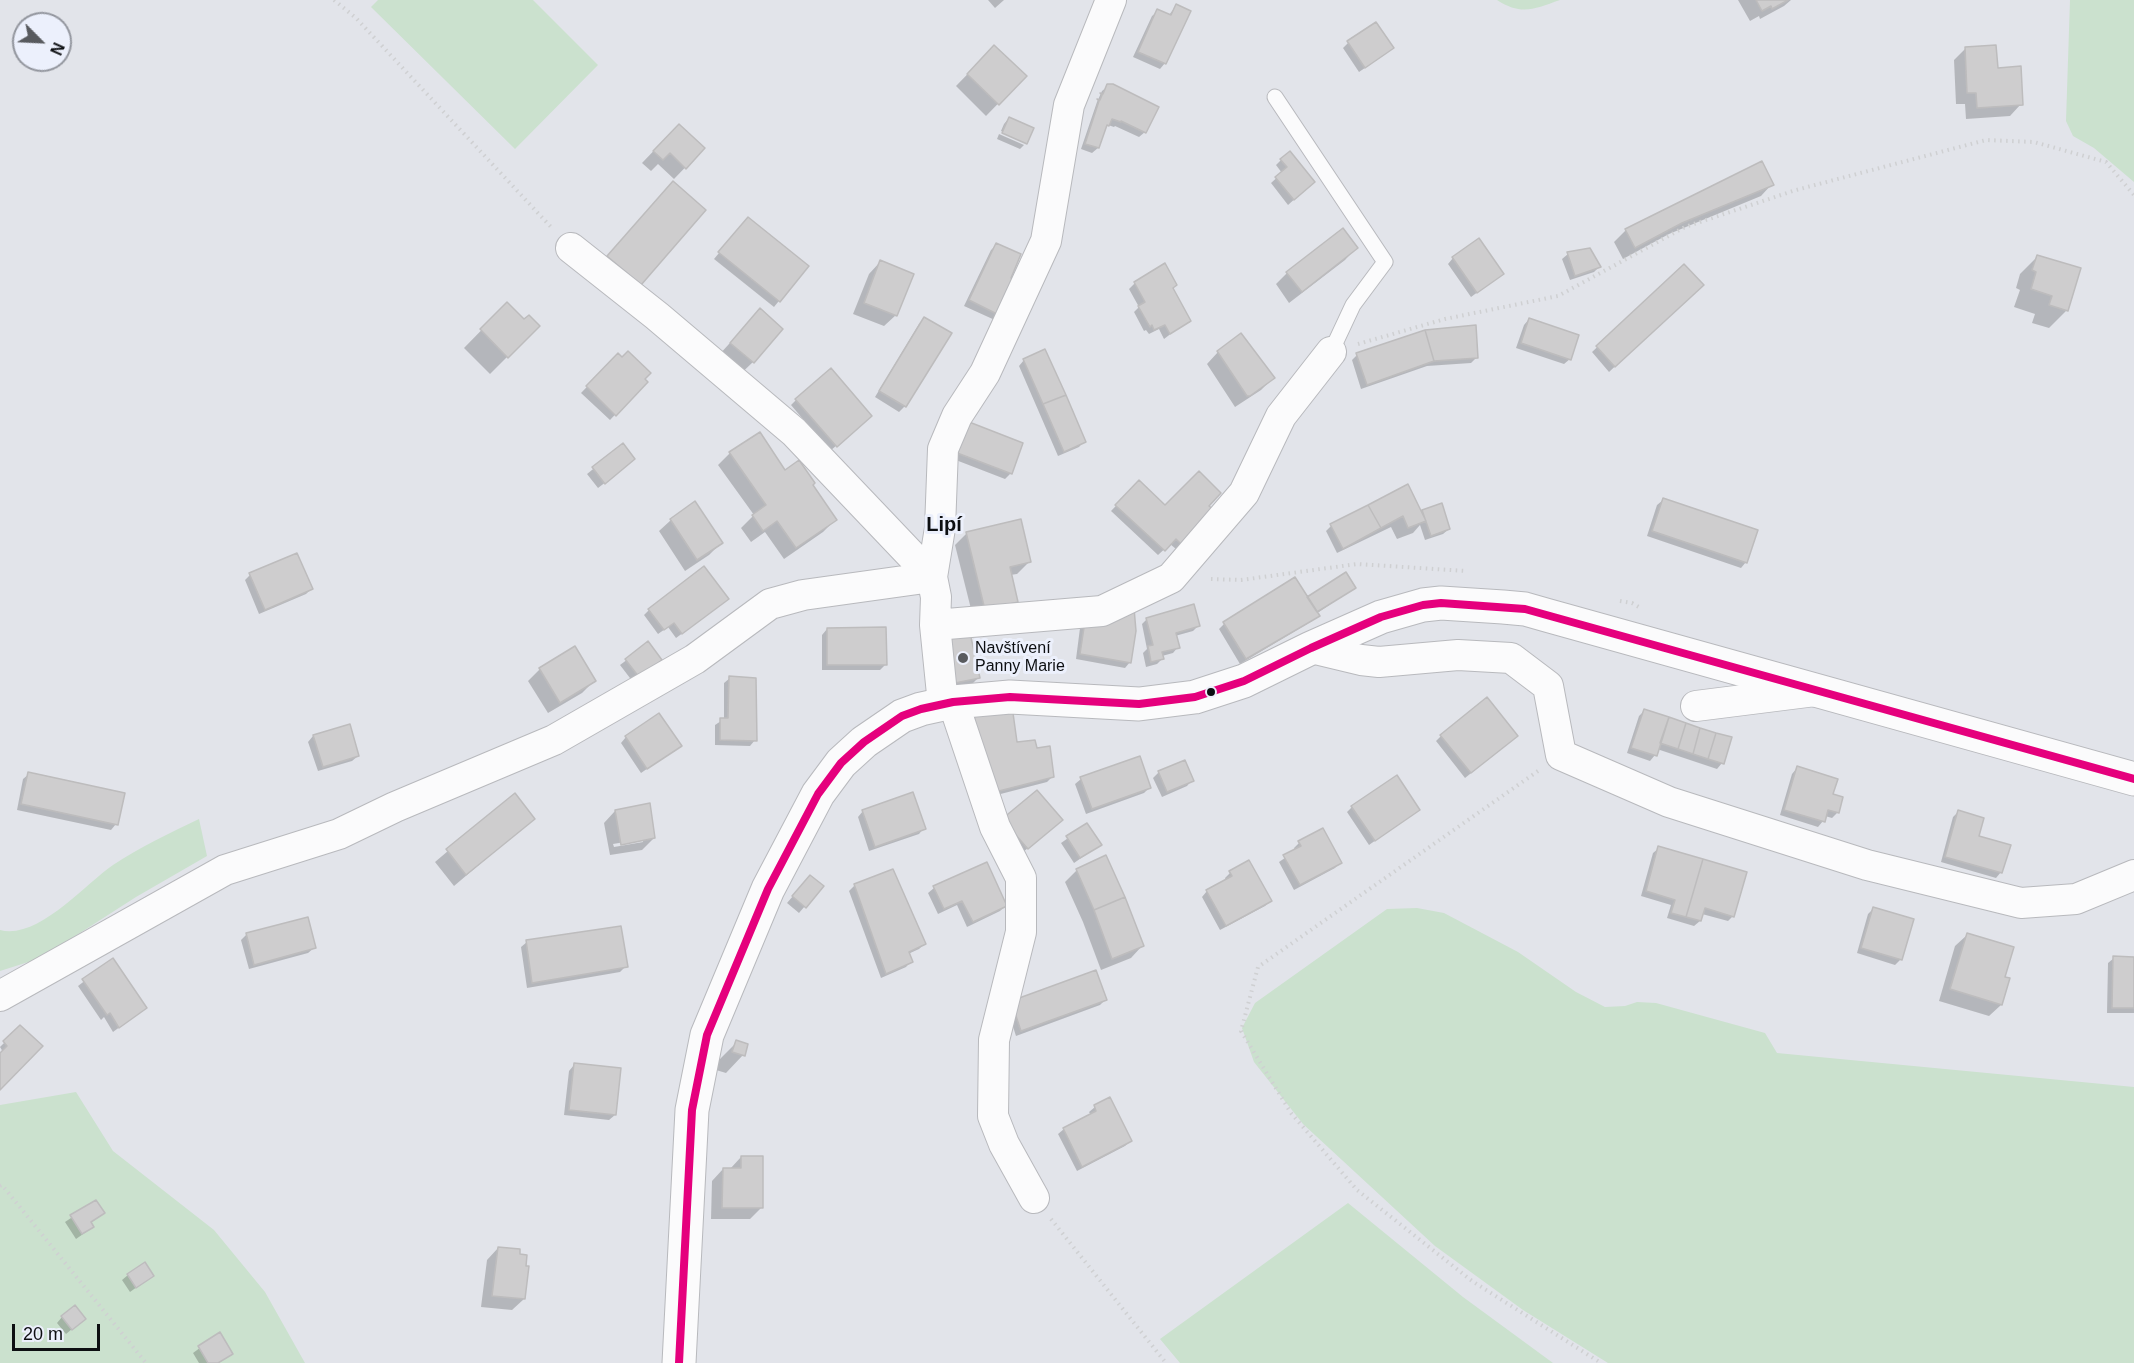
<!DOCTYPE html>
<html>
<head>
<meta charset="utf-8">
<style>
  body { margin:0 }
  #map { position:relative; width:2134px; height:1363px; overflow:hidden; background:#e2e4ea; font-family:Helvetica,sans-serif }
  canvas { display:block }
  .north { position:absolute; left:12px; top:12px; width:60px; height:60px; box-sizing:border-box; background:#ecf0fc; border:2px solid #93969e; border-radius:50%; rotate:114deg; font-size:16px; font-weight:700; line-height:24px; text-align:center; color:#0d0f12 }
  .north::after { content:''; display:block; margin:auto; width:21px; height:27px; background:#585a5e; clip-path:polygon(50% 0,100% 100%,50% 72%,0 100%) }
  .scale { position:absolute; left:12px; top:1324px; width:88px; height:27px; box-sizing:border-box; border:3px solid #0d0f12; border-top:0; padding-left:8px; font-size:18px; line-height:21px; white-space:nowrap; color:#0d0f12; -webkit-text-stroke:4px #ecf0fc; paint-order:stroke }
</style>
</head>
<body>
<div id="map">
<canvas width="2134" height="1363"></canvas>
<div class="north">N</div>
<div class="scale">20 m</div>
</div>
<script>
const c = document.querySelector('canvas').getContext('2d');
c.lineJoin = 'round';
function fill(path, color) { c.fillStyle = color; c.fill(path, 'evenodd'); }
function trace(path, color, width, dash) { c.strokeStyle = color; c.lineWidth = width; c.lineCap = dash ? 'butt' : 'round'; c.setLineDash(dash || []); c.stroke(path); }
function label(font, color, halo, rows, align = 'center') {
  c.font = font + ' Helvetica,sans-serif'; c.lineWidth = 6; c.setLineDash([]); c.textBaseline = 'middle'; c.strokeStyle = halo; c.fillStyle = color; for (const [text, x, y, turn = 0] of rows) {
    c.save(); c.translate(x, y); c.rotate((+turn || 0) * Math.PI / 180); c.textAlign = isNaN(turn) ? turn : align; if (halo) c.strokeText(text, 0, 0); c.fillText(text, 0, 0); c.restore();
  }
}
fill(new Path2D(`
  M 378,0 L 533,0 L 598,65 L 515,149 L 371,7 Z
  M 1497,0 L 1560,0 C 1534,9 1522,16 1497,0 Z
  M 2070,0 L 2134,0 L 2134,182 L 2094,148 L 2073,136 L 2066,121 Z
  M 199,819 L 207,856 L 136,897 L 41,958 L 0,971 L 0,930 C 38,940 84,885 113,865 C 140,847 170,833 199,819 Z
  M 1417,908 L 1444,913 L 1518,952 L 1576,992 L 1605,1007 L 1625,1006 L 1637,1002 L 1656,1003 L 1765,1033 L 1777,1053 L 2134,1087 L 2134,1363 L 1608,1363 L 1523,1310 L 1435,1246 L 1303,1124 L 1254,1062 L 1242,1028 L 1255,1003 L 1387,909 Z
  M 76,1092 L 113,1151 L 214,1230 L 265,1292 L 305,1363 L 0,1363 L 0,1105 Z
  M 1348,1203 L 1463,1297 L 1553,1363 L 1180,1363 L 1160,1339 Z`), '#cbe1ce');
fill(new Path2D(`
  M 988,0 L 1004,0 L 995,8 Z
  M 1738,0 L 1791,0 L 1784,6 L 1760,19 L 1759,16 L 1750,21 Z
  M 1176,6 L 1165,63 L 1160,69 L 1133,57 L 1152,16 L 1158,11 L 1169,15 Z
  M 1348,43 L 1387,53 L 1359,72 L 1343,48 Z
  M 994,47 L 1025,76 L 986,116 L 956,86 Z
  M 1966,48 L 2021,104 L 2010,116 L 1966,119 L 1965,104 L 1956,104 L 1954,60 Z
  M 1108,86 L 1145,132 L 1139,137 L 1115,126 L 1114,127 L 1108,125 L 1104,129 L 1098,148 L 1092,153 L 1081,149 L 1097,102 L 1102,91 Z
  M 1009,118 L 1032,129 L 1025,144 L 1025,142 L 1001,131 L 1004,124 Z
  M 999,134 L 1024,145 L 1020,149 L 997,139 Z
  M 667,137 L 703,149 L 674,179 L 658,164 L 651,171 L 642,163 Z
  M 1281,160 L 1307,188 L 1288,205 L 1271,183 L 1282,173 L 1276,165 Z
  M 1772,184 L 1761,196 L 1669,234 L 1623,259 L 1614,242 L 1626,230 Z
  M 743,224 L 807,266 L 774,307 L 714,259 Z
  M 996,245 L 1009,279 L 997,321 L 964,306 L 991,250 Z
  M 1356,248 L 1345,260 L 1289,303 L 1276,284 L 1287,273 Z
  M 1568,254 L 1599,267 L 1594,272 L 1570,280 L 1562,259 Z
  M 2038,256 L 2067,310 L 2049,328 L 2032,323 L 2035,314 L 2014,307 L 2020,290 L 2016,288 L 2020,274 Z
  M 1453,258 L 1502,274 L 1471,297 L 1448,264 Z
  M 880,262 L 896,315 L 884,326 L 853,314 L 869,274 Z
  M 1164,266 L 1172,289 L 1189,320 L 1164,339 L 1159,329 L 1149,334 L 1146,330 L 1144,331 L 1134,312 L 1139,307 L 1129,289 L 1135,283 Z
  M 1684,266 L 1702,285 L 1609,372 L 1592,352 Z
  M 507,304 L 524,321 L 538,326 L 490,374 L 464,348 Z
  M 760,310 L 753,362 L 729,385 L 708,367 Z
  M 924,319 L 950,334 L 904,407 L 899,412 L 875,397 L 919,324 Z
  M 1529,319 L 1570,359 L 1564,364 L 1516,348 L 1524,325 Z
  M 1218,352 L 1273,378 L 1261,390 L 1235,407 L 1207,364 Z
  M 618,355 L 646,382 L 610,420 L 581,393 Z
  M 1357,355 L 1477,357 L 1471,363 L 1427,366 L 1361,389 L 1352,360 Z
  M 1024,360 L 1084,441 L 1079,447 L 1058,456 L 1019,366 Z
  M 796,400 L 865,421 L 830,451 L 791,405 Z
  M 959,428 L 1021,444 L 1010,474 L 1005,479 L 948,457 Z
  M 759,434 L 784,472 L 811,485 L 835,520 L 823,532 L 784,559 L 765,532 L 751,542 L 741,528 L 754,515 L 718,465 L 730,453 Z
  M 623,445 L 628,465 L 598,488 L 587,474 Z
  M 1139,482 L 1165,507 L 1207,506 L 1213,511 L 1176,549 L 1170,544 L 1158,555 L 1111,511 Z
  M 1663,500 L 1746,562 L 1741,568 L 1647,536 L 1657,505 Z
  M 1423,511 L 1449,529 L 1443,534 L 1425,540 L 1420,525 L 1413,533 L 1397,539 L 1391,527 L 1337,553 L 1326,531 L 1331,526 L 1421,513 Z
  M 671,520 L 721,543 L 709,555 L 685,571 L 659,531 Z
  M 967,533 L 1029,562 L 1017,574 L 1010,575 L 1016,602 L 1004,614 L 974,621 L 955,545 Z
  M 250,575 L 311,589 L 306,594 L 259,614 L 245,580 Z
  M 1354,588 L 1316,614 L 1318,616 L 1312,621 L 1240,664 L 1219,629 L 1224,624 L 1307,599 Z
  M 722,604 L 676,638 L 668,627 L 658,634 L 644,615 L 649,610 Z
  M 1147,619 L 1198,626 L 1193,631 L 1175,636 L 1178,647 L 1173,653 L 1162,656 L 1162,659 L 1157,664 L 1146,667 L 1143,653 L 1147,649 L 1142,624 Z
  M 1086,622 L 1130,662 L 1125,668 L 1076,659 L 1080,628 Z
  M 827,629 L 886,664 L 880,670 L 822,670 L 822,635 Z
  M 648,644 L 660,660 L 633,682 L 620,665 Z
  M 575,648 L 594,681 L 582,693 L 548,713 L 528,681 L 540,669 Z
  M 934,651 L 979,677 L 967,689 L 944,694 Z
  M 730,678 L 755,740 L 750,746 L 715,745 L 715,725 L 724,719 L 724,683 Z
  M 1644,711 L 1722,763 L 1717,769 L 1657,749 L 1655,755 L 1650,761 L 1627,753 L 1639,716 Z
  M 975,718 L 1016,744 L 1036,750 L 1053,776 L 1047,782 L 989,797 L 970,723 Z
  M 349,726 L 358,756 L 352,761 L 318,771 L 308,742 L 313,736 Z
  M 1441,736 L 1510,742 L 1465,778 L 1436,741 Z
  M 626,737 L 680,746 L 641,773 L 621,743 Z
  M 1797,768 L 1831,795 L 1841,798 L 1837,813 L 1832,818 L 1825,816 L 1823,821 L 1818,827 L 1780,815 L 1792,774 Z
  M 1159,772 L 1192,780 L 1187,786 L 1162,797 L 1153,778 Z
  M 29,774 L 116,824 L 111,830 L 17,810 L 23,779 Z
  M 1081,779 L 1150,787 L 1144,793 L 1086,814 L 1075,784 Z
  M 514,795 L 533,819 L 454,886 L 435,862 Z
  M 1352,807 L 1418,810 L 1369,845 L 1347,812 Z
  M 615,811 L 654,838 L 642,850 L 610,855 L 604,823 ZM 643,839 L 643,842 L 614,847 L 613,844 Z
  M 863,811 L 924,828 L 919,834 L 869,851 L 858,817 Z
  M 1958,812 L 2001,872 L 1996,878 L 1941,862 L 1953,817 Z
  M 1003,820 L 1055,825 L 1022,853 Z
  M 1087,825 L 1100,845 L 1074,863 L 1061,843 Z
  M 1299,843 L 1340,862 L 1335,868 L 1294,890 L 1279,862 L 1295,851 L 1294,848 Z
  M 1659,848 L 1733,916 L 1728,921 L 1702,914 L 1700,921 L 1694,926 L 1667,918 L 1671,905 L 1641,896 L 1653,853 Z
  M 1077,870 L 1142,946 L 1131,958 L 1101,970 L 1083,922 L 1065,882 Z
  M 1230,873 L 1270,901 L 1265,906 L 1220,930 L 1202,897 L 1207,891 L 1226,881 L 1225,878 Z
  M 805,882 L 822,886 L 799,913 L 787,903 Z
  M 855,885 L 924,944 L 919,949 L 908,954 L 911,961 L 906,967 L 881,978 L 849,891 Z
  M 934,888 L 1005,906 L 1000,911 L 967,927 L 957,905 L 938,914 L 928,893 Z
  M 1873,909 L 1901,959 L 1895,965 L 1857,953 L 1868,914 Z
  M 247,934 L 314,948 L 308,953 L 249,969 L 241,940 Z
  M 1967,935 L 2003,978 L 2008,979 L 2001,1005 L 1989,1016 L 1939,1001 L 1955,946 Z
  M 527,942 L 626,966 L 620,972 L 527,988 L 521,947 Z
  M 2114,958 L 2134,958 L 2134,1013 L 2107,1013 L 2108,963 Z
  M 112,960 L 145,1008 L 113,1032 L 104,1017 L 101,1020 L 78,986 Z
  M 1105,1000 L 1100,1005 L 1016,1036 L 1007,1008 Z
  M 20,1027 L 0,1088 L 0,1055 L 3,1052 L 0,1047 Z
  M 737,1042 L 743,1055 L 726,1073 L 716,1070 L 719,1060 Z
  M 574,1065 L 615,1115 L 609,1120 L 564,1115 L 569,1071 Z
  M 1095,1107 L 1130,1141 L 1125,1146 L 1077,1171 L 1058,1134 L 1064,1129 L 1091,1115 L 1089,1112 Z
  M 741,1157 L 761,1208 L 750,1219 L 711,1219 L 712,1181 L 723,1169 L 730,1169 Z
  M 95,1202 L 103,1213 L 90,1223 L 92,1227 L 86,1232 L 76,1239 L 65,1222 Z
  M 498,1248 L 524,1299 L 512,1310 L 481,1307 L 487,1260 Z
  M 128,1275 L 152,1276 L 130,1292 L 122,1280 Z
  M 62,1317 L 78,1324 L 66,1334 L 57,1323 Z
  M 219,1334 L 231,1353 L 219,1363 L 199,1363 L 193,1353 Z`), '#0003');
const building = new Path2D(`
  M 1756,0 L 1788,0 L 1772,9 L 1771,6 L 1762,11 Z
  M 1176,4 L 1191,11 L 1166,64 L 1138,52 L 1157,9 L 1171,15 Z
  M 1376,22 L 1394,48 L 1365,68 L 1347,41 Z
  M 994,45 L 1027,76 L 999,105 L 967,74 Z
  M 1996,45 L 1998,68 L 2021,66 L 2023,105 L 1977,108 L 1976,93 L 1967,93 L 1965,47 Z
  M 1107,84 L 1113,84 L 1159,107 L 1146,133 L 1121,121 L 1121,122 L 1112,119 L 1109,126 L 1107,125 L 1099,148 L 1085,144 L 1099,101 L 1097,99 L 1100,100 L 1102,95 L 1100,93 L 1103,94 Z
  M 1009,117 L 1034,128 L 1027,144 L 1002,133 Z
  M 679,124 L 705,148 L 686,169 L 670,153 L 663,160 L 653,151 Z
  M 1290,151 L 1315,182 L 1294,200 L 1275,177 L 1287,167 L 1280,159 Z
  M 1762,161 L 1774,185 L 1682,223 L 1635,248 L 1625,229 Z
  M 673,181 L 706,210 L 641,285 L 607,256 Z
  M 748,217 L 809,266 L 780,302 L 718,252 Z
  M 1343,228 L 1358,248 L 1302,292 L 1286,272 Z
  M 1479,238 L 1504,274 L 1477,293 L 1452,257 Z
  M 996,243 L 1021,254 L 1011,278 L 1020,282 L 1003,317 L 969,300 Z
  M 1590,248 L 1601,267 L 1575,276 L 1567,252 Z
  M 2037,255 L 2081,268 L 2068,311 L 2049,305 L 2052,296 L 2031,289 L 2036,272 L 2032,270 Z
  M 880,260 L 914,274 L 897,316 L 864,303 Z
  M 1165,263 L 1177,285 L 1173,288 L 1191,321 L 1170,334 L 1165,325 L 1154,330 L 1152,325 L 1150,327 L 1138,306 L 1145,302 L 1134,282 Z
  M 1684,264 L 1704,285 L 1615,367 L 1596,346 Z
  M 507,302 L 524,319 L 529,315 L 540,326 L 508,358 L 480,329 Z
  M 760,308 L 783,329 L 754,363 L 730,343 Z
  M 924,317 L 952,333 L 906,407 L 879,391 Z
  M 1529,318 L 1579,335 L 1571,360 L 1521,343 Z
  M 1476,325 L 1478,358 L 1434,361 L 1425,330 Z
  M 1425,330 L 1434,361 L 1367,385 L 1356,353 Z
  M 1241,333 L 1275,378 L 1250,396 L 1247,396 L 1217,351 Z
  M 1045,349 L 1066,395 L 1043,404 L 1023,359 Z
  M 628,351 L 651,373 L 645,379 L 648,382 L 616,416 L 586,386 L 618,353 L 622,357 Z
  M 831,368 L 872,416 L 837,447 L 795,399 Z
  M 1066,395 L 1086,442 L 1064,452 L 1043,404 Z
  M 964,420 L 1023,443 L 1012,474 L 952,451 Z
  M 760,432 L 785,470 L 799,460 L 815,483 L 813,485 L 837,520 L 796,548 L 777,521 L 763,531 L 752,515 L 766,505 L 729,452 Z
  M 623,443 L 635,459 L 605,484 L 592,467 Z
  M 1199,471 L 1221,493 L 1209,506 L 1215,511 L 1182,545 L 1176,539 L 1165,551 L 1115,505 L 1139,480 L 1165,505 Z
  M 1408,484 L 1426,521 L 1408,528 L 1403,516 L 1381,528 L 1368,505 Z
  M 1663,498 L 1758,530 L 1747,563 L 1652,531 Z
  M 695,501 L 723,543 L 697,560 L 670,519 Z
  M 1442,503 L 1450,529 L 1431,536 L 1422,510 Z
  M 1368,505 L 1381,528 L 1343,549 L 1330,524 Z
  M 1021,519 L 1031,562 L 1010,567 L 1018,602 L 985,610 L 966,532 Z
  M 297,553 L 313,589 L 265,610 L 249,573 Z
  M 704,566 L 729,599 L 682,634 L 674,623 L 664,630 L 648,609 Z
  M 1346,572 L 1356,588 L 1317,612 L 1307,597 Z
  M 1295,577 L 1320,616 L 1246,659 L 1223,622 Z
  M 1194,604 L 1200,626 L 1176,633 L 1180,648 L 1162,652 L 1164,659 L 1151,662 L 1148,646 L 1153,645 L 1146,618 Z
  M 1134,608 L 1136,631 L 1131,663 L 1080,654 L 1085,621 Z
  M 886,627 L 887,665 L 827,665 L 827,628 Z
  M 970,633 L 980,678 L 955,683 L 945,638 Z
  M 648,641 L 662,660 L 639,677 L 625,659 Z
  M 575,646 L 596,681 L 560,703 L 539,668 Z
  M 729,676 L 756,678 L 757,741 L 720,740 L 720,718 L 728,718 Z
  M 1487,697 L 1518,736 L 1471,773 L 1440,735 Z
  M 1644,709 L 1669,717 L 1657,756 L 1631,748 Z
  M 659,713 L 682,746 L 647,769 L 625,736 Z
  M 1013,713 L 1017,742 L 1035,740 L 1037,748 L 1050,746 L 1054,777 L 995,792 L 987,773 L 974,716 Z
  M 1669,717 L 1686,723 L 1678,749 L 1660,743 Z
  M 1686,723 L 1700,728 L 1693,754 L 1678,749 Z
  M 350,724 L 359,756 L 323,767 L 313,735 Z
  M 1700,728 L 1716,733 L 1708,759 L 1693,754 Z
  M 1716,733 L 1732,737 L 1724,764 L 1708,759 Z
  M 1140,756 L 1151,788 L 1092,809 L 1080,777 Z
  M 1185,760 L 1194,781 L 1167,792 L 1158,771 Z
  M 1797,766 L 1838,779 L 1833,794 L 1843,797 L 1839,813 L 1828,810 L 1825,822 L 1784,810 Z
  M 28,772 L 125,793 L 118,825 L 21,804 Z
  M 1397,775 L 1420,810 L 1375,841 L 1351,806 Z
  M 1037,790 L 1063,820 L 1028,849 L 1002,819 Z
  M 913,792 L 926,829 L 875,847 L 862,810 Z
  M 515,793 L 535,819 L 466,875 L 446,849 Z
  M 650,803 L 655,838 L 621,845 L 615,810 Z
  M 1958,810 L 1984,818 L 1979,836 L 2011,845 L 2002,873 L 1945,857 Z
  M 1087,823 L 1102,845 L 1080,858 L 1066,836 Z
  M 1323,828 L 1342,863 L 1300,885 L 1283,855 L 1301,846 L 1298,841 Z
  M 1658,846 L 1703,859 L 1686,917 L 1671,913 L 1675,900 L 1646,891 Z
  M 1106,855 L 1125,897 L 1094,910 L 1076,869 Z
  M 1703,859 L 1747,872 L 1734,917 L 1705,908 L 1701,921 L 1686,917 Z
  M 1249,860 L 1272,901 L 1226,926 L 1206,890 L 1232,876 L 1229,871 Z
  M 987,862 L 1007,906 L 973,922 L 962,901 L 944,909 L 933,886 Z
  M 893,869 L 926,944 L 909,952 L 913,962 L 886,974 L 854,884 Z
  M 810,875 L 824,886 L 806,908 L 792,896 Z
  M 1125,897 L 1144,946 L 1112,959 L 1094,910 Z
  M 1873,907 L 1914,919 L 1902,960 L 1861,948 Z
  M 308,917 L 316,948 L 254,965 L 246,933 Z
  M 621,926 L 628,967 L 532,983 L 526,940 Z
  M 1967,933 L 2014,947 L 2005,977 L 2010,978 L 2002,1005 L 1950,989 Z
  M 2113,956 L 2134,957 L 2134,1008 L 2112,1008 Z
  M 113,958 L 147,1008 L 119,1028 L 110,1013 L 107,1015 L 82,979 Z
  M 1096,970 L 1107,1000 L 1021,1031 L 1011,1001 Z
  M 20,1025 L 43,1046 L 0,1090 L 0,1053 L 7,1046 L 3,1041 Z
  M 736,1040 L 748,1044 L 745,1056 L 732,1052 Z
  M 574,1063 L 621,1068 L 616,1115 L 569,1110 Z
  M 1110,1097 L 1132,1141 L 1082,1167 L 1063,1128 L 1096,1111 L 1094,1105 Z
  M 741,1156 L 763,1156 L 763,1208 L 722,1208 L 723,1168 L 741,1168 Z
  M 96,1200 L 105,1213 L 91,1222 L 94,1227 L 82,1234 L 70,1215 Z
  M 498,1247 L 520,1249 L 520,1254 L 527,1255 L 526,1266 L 529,1266 L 525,1299 L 492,1296 Z
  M 145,1262 L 154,1276 L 136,1288 L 127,1274 Z
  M 75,1305 L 86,1319 L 72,1330 L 61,1316 Z
  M 220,1332 L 233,1354 L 218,1363 L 208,1363 L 198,1346 Z`);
fill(building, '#cecdce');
trace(building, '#bdbcbd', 1.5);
const lane = new Path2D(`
  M 1275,97 L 1385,262 L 1353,305 L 1331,352`);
const street = new Path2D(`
  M 571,248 L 657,316 L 794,432 L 932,577
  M 932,577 L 940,528 L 943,449 L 957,416 L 985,373 L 1046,241 L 1069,105 L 1111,0
  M 935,625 L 1102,611 L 1171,578 L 1244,493 L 1281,416 L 1331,352
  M 1311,648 L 1361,660 L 1379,662 L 1458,655 L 1511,658 L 1548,686 L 1561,755 L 1669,802 L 1867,865 L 2021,903 L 2076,899 L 2134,875
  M 953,702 L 995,827 L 1021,878 L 1021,932 L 994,1040 L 993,1116 L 1004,1144 L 1034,1198
  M 1696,706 L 1815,691
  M 0,996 L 225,870 L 339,834 L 395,807 L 554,740 L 695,659 L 770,604 L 803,595 L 932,577 L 936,597 L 935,625 L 943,704`);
const secondary = new Path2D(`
  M 679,1363 L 692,1110 L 707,1035 L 768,889 L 818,794 L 841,763 L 864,742 L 902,716 L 921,709 L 953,702 L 1010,697 L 1139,704 L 1195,697 L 1244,681 L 1311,648 L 1381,617 L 1423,605 L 1441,603 L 1503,607 L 1525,609 L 1546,615 L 2134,779`);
trace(lane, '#b8b9bd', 17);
trace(street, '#b8b9bd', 32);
trace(secondary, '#b8b9bd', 35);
trace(new Path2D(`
  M 334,0 L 356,18 L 551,227
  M 1358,344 L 1445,319 L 1558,296 L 1685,227 L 1796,190 L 1986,140 L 2034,142 L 2106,162 L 2134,195
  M 1211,579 L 1241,580 L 1357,564 L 1466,571
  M 1620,601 L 1632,603 L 1639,607
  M 1538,771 L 1258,967 L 1241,1031 L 1291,1113 L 1357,1190 L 1472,1281 L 1601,1363
  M 0,1186 L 2,1185 L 146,1363
  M 1051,1219 L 1166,1363`), '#cfd0d2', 4, [1.5, 4.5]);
trace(lane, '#fbfbfc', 15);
trace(street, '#fbfbfc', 30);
trace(secondary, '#fbfbfc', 33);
trace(new Path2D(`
  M 679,1363 L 692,1110 L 707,1035 L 768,889 L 818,794 L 841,763 L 864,742 L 902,716 L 921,709 L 953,702 L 1010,697 L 1139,704 L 1195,697 L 1244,681 L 1311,648 L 1381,617 L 1423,605 L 1441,603 L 1525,609 L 2134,779`), '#e5007d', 8);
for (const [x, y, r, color] of [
  [963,658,6,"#585a5e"],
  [1211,692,5,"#0d0f12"]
]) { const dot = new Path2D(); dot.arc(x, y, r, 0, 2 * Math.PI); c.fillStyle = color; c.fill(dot); trace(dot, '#ecf0fc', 2); }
label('16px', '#0d0f12', '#ecf0fc', [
  ["Navštívení",975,649],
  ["Panny Marie",975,667]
], 'left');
label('bold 20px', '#0d0f12', '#ecf0fc', [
  ["Lipí",944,525]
]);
</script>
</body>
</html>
